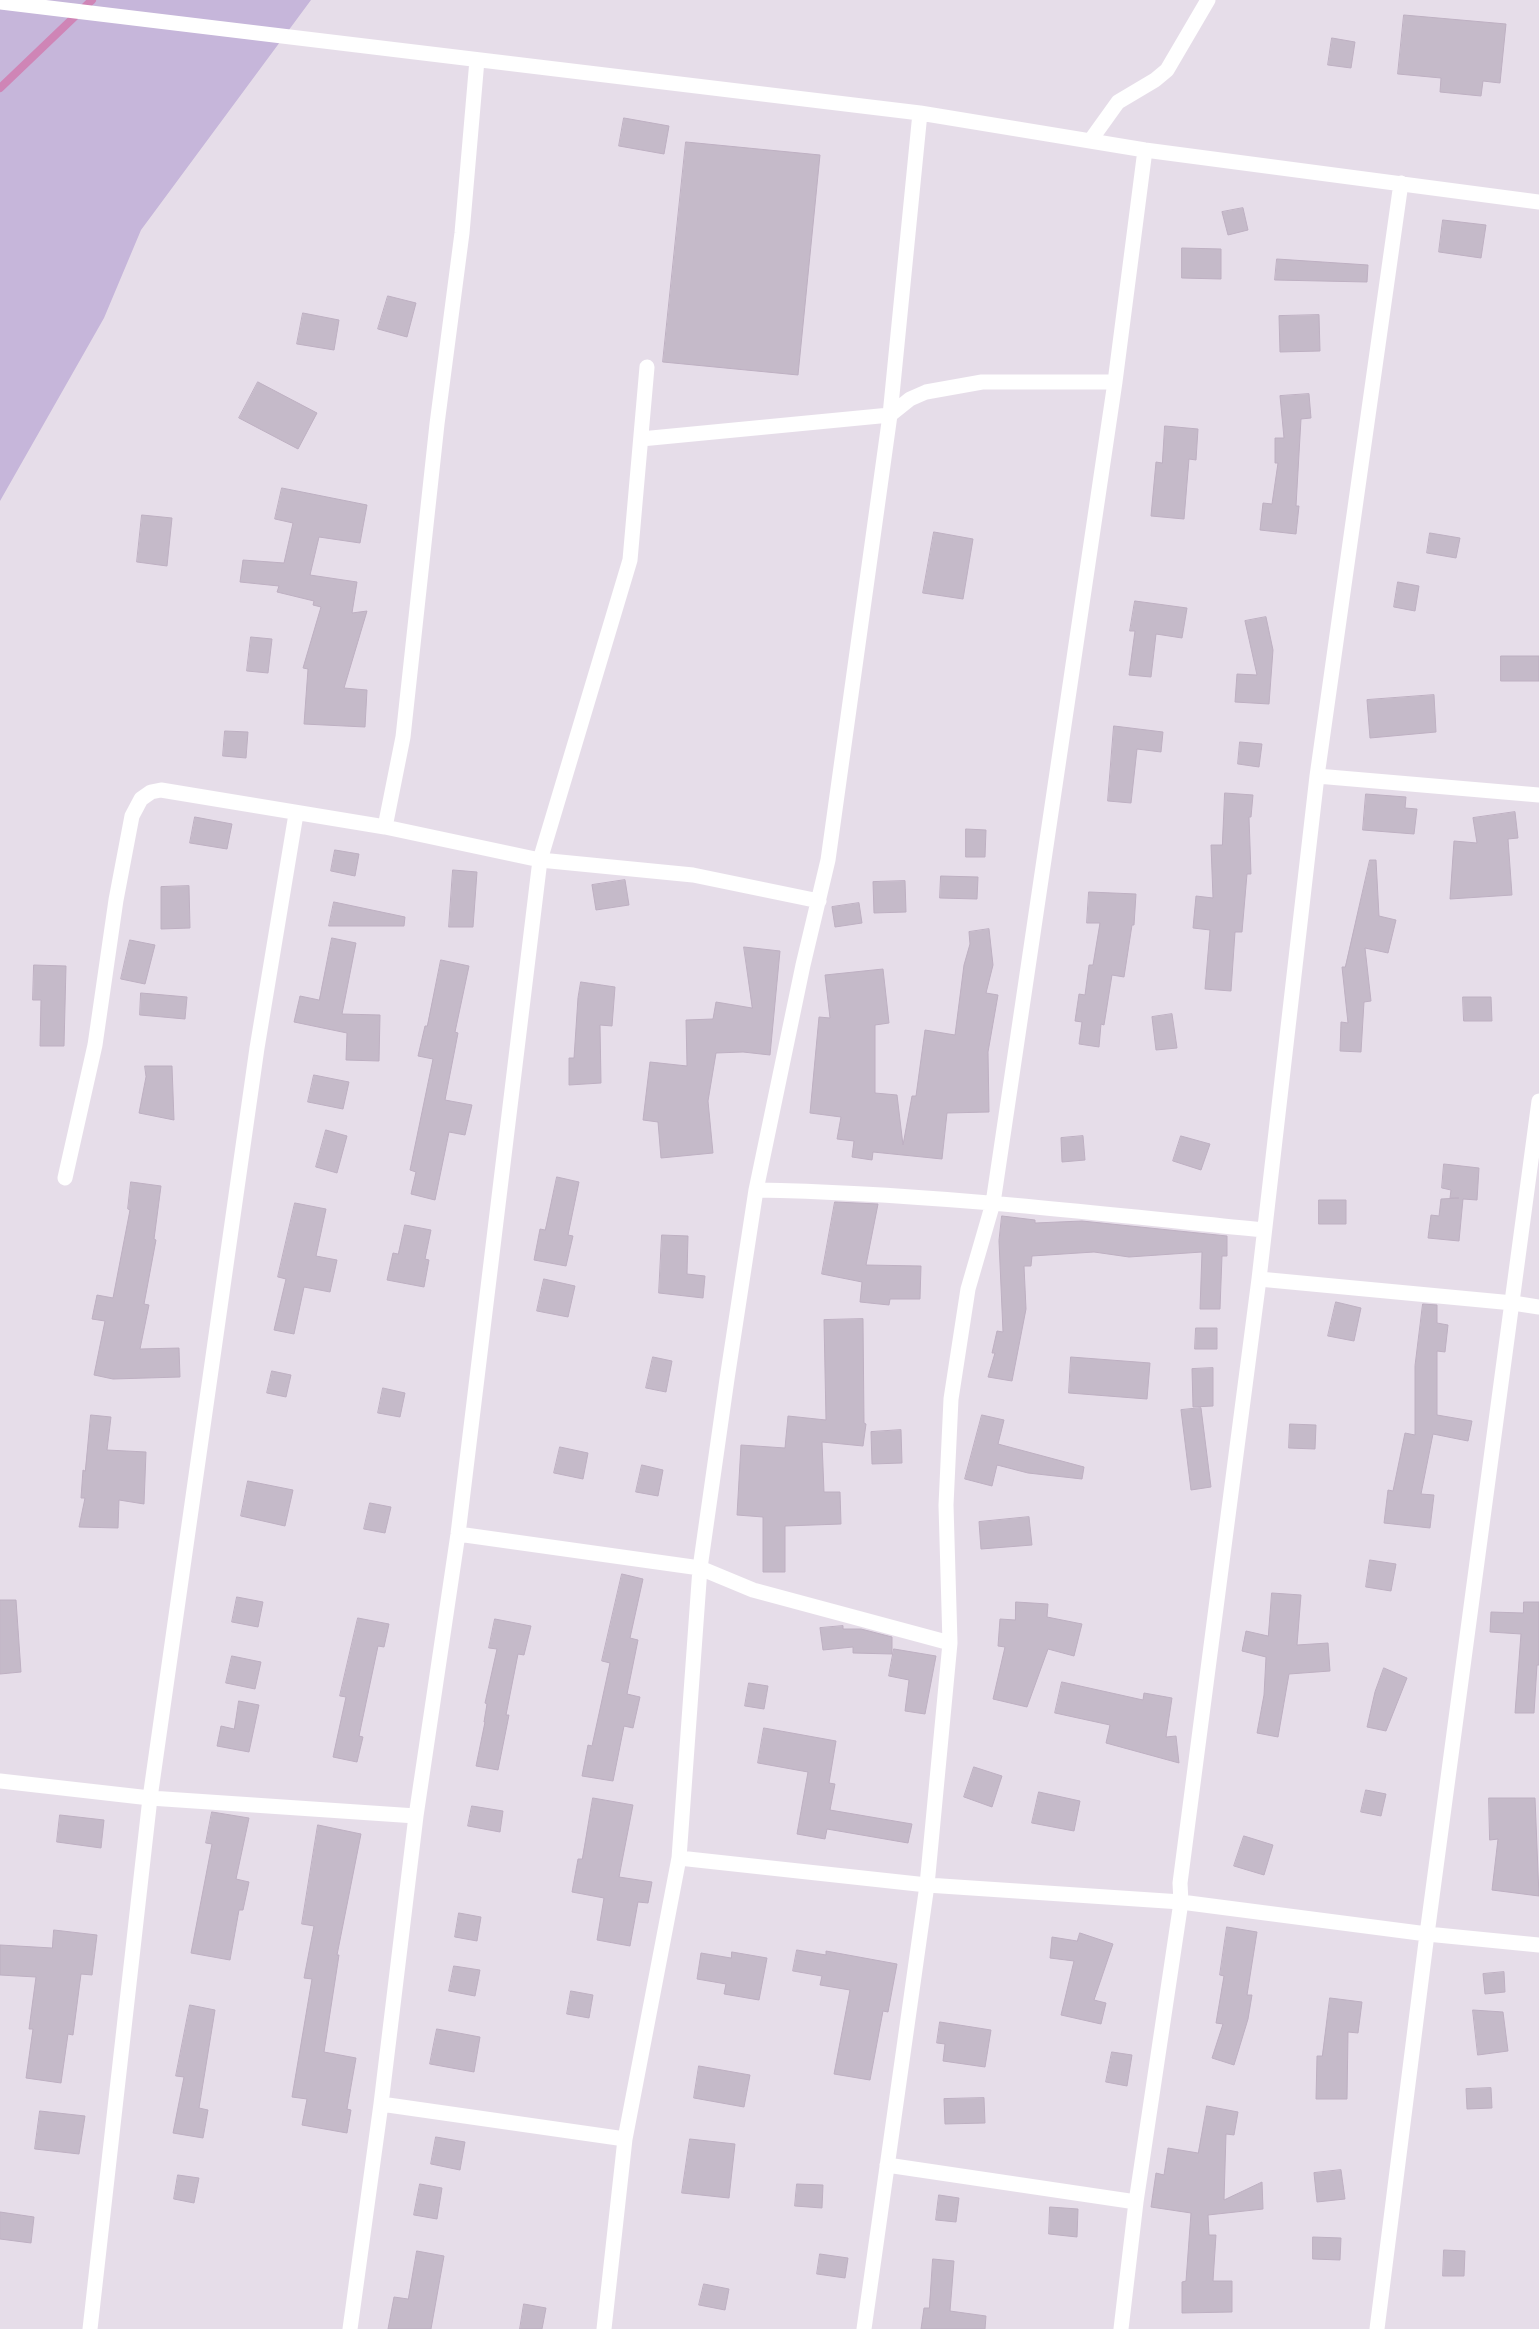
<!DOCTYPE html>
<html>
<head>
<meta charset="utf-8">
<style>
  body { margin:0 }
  canvas { display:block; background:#e6dde9 }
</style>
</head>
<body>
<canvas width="1539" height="2329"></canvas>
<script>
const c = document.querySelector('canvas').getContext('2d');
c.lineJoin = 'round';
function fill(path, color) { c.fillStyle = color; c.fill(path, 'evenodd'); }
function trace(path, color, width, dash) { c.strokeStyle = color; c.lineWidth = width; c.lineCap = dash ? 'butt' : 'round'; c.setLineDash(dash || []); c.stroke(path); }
fill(new Path2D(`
  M 0,0 L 311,0 L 141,230 L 104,318 L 0,501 Z`), '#c6b6da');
trace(new Path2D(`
  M 0,88 L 92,0`), '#cf85b6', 8);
const building = new Path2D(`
  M 1404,15 L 1506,24 L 1500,83 L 1483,81 L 1481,96 L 1440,92 L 1441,78 L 1398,74 Z
  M 1332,38 L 1355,42 L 1351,68 L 1328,65 Z
  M 624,118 L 669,126 L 664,154 L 619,146 Z
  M 686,142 L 820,155 L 798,375 L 663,362 Z
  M 1243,208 L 1248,230 L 1228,235 L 1222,212 Z
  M 1443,220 L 1486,225 L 1481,258 L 1439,252 Z
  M 1182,248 L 1221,249 L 1221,279 L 1182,278 Z
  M 1277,259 L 1368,265 L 1367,282 L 1275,280 Z
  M 388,296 L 416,303 L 407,337 L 378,329 Z
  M 303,313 L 339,320 L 334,350 L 297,344 Z
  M 1319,315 L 1320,351 L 1280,352 L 1279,316 Z
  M 258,382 L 317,413 L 298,449 L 239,418 Z
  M 1309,394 L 1311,418 L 1301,419 L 1296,506 L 1299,506 L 1296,534 L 1260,530 L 1263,503 L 1272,504 L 1278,463 L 1275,463 L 1275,438 L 1284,438 L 1280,396 Z
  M 1165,426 L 1198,429 L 1196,460 L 1189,459 L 1184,519 L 1151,516 L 1156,462 L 1162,463 Z
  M 282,488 L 367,505 L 360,543 L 319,537 L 310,575 L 357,582 L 352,613 L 367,611 L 344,688 L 367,690 L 365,727 L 304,724 L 308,669 L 303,668 L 321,607 L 313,605 L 314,601 L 277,592 L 279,586 L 240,582 L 243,560 L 284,563 L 293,523 L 275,519 Z
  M 142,515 L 172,518 L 167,566 L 137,562 Z
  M 934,532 L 973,539 L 963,599 L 923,593 Z
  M 1430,533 L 1460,538 L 1456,558 L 1427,553 Z
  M 1398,582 L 1419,586 L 1415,611 L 1394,607 Z
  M 1135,601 L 1187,608 L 1182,638 L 1156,634 L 1151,677 L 1129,675 L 1135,631 L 1130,631 Z
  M 1266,617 L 1273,650 L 1269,704 L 1235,702 L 1237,674 L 1257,675 L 1245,621 Z
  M 251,637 L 272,639 L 268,673 L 247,671 Z
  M 1501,656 L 1539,656 L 1539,681 L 1501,681 Z
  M 1434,695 L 1436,732 L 1370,738 L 1367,700 Z
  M 1114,726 L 1163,732 L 1161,752 L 1137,749 L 1131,803 L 1108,801 Z
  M 225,731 L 248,732 L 246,758 L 223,756 Z
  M 1240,742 L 1262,744 L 1259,767 L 1238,764 Z
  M 1225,793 L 1253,795 L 1251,817 L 1249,817 L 1251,874 L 1247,874 L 1242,932 L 1235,932 L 1231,991 L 1205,989 L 1210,930 L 1193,928 L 1196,896 L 1213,898 L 1211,845 L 1222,845 Z
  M 1366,794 L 1406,797 L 1405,808 L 1417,809 L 1414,834 L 1363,830 Z
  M 1515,812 L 1518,838 L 1508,839 L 1512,895 L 1450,899 L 1454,841 L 1477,843 L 1473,818 Z
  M 195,817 L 232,824 L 227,849 L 190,843 Z
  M 966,829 L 986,830 L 985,857 L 966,857 Z
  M 335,850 L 359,854 L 355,876 L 331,871 Z
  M 1370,860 L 1376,860 L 1379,916 L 1396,920 L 1388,953 L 1365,948 L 1371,1001 L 1364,1002 L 1361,1052 L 1340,1051 L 1341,1022 L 1348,1023 L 1342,967 L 1345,967 Z
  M 453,870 L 477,872 L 473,927 L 449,927 Z
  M 941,876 L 978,877 L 977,899 L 940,898 Z
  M 625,880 L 629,905 L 596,910 L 592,885 Z
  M 905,881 L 906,912 L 874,913 L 873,882 Z
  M 189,886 L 190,928 L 161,929 L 161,887 Z
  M 1089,892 L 1136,894 L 1134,925 L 1132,925 L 1124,977 L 1112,975 L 1104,1025 L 1101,1024 L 1099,1047 L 1079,1044 L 1082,1022 L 1075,1021 L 1079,994 L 1085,995 L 1089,965 L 1093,965 L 1100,923 L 1087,923 Z
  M 334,902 L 405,917 L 404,926 L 329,926 Z
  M 859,903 L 862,923 L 835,927 L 832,907 Z
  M 989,929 L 993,965 L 986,993 L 998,995 L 988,1052 L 989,1112 L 947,1113 L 942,1159 L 873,1152 L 872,1160 L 852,1157 L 854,1141 L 837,1139 L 841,1117 L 810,1113 L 819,1017 L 830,1018 L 825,975 L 883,969 L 889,1023 L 875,1025 L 875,1093 L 897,1095 L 903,1145 L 912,1096 L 916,1096 L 925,1030 L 955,1035 L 964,965 L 970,944 L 969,932 Z
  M 332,938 L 356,943 L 342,1014 L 380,1015 L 379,1061 L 346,1060 L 347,1033 L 294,1022 L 300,996 L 319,1000 Z
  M 130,940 L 155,945 L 145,984 L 121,979 Z
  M 744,947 L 780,951 L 770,1055 L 743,1052 L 716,1053 L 708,1101 L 713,1153 L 661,1158 L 658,1122 L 643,1120 L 650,1062 L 687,1066 L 686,1020 L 713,1019 L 716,1002 L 752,1008 Z
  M 441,960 L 469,966 L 455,1032 L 458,1033 L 445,1100 L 472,1105 L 465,1135 L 449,1132 L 435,1200 L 411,1194 L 416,1172 L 410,1170 L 433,1059 L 418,1056 L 425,1026 L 427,1026 Z
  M 34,965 L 66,966 L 64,1046 L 40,1046 L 41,1000 L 33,1000 Z
  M 581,982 L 615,987 L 612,1026 L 600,1025 L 601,1083 L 569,1085 L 569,1058 L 574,1058 L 578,998 Z
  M 141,993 L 187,997 L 185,1019 L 140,1015 Z
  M 1463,997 L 1491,997 L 1492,1021 L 1464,1021 Z
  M 1172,1014 L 1177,1048 L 1156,1050 L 1152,1017 Z
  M 145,1066 L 172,1066 L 174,1120 L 139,1113 L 146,1077 Z
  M 314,1075 L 349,1082 L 343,1109 L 308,1102 Z
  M 326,1130 L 347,1136 L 337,1173 L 316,1167 Z
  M 1083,1136 L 1085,1160 L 1062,1162 L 1061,1138 Z
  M 1181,1136 L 1210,1144 L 1201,1170 L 1173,1161 Z
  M 1444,1164 L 1479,1168 L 1477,1200 L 1463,1199 L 1459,1241 L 1428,1238 L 1431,1215 L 1439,1216 L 1441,1199 L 1459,1198 L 1450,1198 L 1451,1190 L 1442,1188 Z
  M 557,1177 L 579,1182 L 568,1235 L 573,1236 L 566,1266 L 534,1260 L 540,1229 L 545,1230 Z
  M 131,1182 L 161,1186 L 154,1239 L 156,1240 L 144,1304 L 149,1305 L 140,1349 L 179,1348 L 180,1377 L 113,1379 L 94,1375 L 105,1321 L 92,1319 L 97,1295 L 113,1298 L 130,1210 L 128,1209 Z
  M 1319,1200 L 1346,1200 L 1346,1224 L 1319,1224 Z
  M 835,1202 L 878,1204 L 866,1265 L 921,1266 L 920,1299 L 890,1299 L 889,1305 L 860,1302 L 862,1282 L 822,1274 Z
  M 295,1203 L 326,1209 L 316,1256 L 337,1260 L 330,1292 L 304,1287 L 294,1334 L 274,1330 L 286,1279 L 278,1277 Z
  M 1002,1216 L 1035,1220 L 1035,1223 L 1082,1221 L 1227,1236 L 1227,1256 L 1222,1256 L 1220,1309 L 1200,1309 L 1202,1252 L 1129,1257 L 1094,1252 L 1032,1256 L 1031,1266 L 1024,1266 L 1026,1309 L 1012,1381 L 988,1377 L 995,1353 L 992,1353 L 997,1331 L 1003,1332 L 999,1241 Z
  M 405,1225 L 431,1230 L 425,1259 L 429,1260 L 424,1287 L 387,1280 L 393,1253 L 398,1254 Z
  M 662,1235 L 688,1236 L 687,1274 L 705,1276 L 703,1298 L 659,1293 Z
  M 544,1279 L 575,1286 L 568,1317 L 537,1311 Z
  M 1336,1302 L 1361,1308 L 1354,1341 L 1328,1336 Z
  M 1423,1304 L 1437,1305 L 1437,1323 L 1448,1325 L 1445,1352 L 1437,1351 L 1437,1415 L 1472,1421 L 1468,1441 L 1433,1434 L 1421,1494 L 1434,1495 L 1430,1528 L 1384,1523 L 1388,1490 L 1393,1491 L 1405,1433 L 1415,1435 L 1415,1366 Z
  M 863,1319 L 864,1423 L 866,1424 L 863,1446 L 822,1442 L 824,1492 L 840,1492 L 841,1524 L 785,1526 L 785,1572 L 763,1572 L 763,1517 L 737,1515 L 741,1445 L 785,1448 L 788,1416 L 826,1420 L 824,1320 Z
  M 1196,1328 L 1217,1328 L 1217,1349 L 1195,1349 Z
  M 653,1357 L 672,1361 L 666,1392 L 646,1388 Z
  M 1071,1357 L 1150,1363 L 1147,1399 L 1069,1393 Z
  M 1213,1368 L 1213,1406 L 1193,1407 L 1192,1369 Z
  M 272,1371 L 291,1375 L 286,1397 L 267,1393 Z
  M 383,1388 L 405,1393 L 400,1417 L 378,1413 Z
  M 1201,1408 L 1211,1487 L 1191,1490 L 1181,1410 Z
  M 91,1415 L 111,1417 L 107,1450 L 146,1452 L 144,1504 L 119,1500 L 118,1528 L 79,1527 L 85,1498 L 81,1498 L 83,1470 L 85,1471 Z
  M 982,1415 L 1004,1420 L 998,1444 L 1084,1467 L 1082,1479 L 1028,1473 L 997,1465 L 992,1486 L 965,1479 Z
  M 1290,1424 L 1316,1425 L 1315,1449 L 1289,1448 Z
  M 901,1430 L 902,1463 L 872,1464 L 871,1432 Z
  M 560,1447 L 588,1453 L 583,1479 L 554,1473 Z
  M 642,1465 L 663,1470 L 658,1496 L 636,1492 Z
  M 248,1481 L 293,1490 L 285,1526 L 241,1516 Z
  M 370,1503 L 391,1507 L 385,1533 L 364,1529 Z
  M 1029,1517 L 1032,1545 L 981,1549 L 979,1522 Z
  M 1370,1560 L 1396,1564 L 1391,1591 L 1366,1587 Z
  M 622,1574 L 643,1579 L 630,1638 L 638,1640 L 627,1694 L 640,1697 L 633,1728 L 624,1726 L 613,1781 L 582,1776 L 588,1745 L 592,1746 L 610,1663 L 602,1661 Z
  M 1272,1593 L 1301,1595 L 1297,1645 L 1328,1643 L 1330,1671 L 1289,1674 L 1278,1737 L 1257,1733 L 1264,1695 L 1266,1657 L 1242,1651 L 1246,1631 L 1268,1636 Z
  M 237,1597 L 263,1602 L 258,1627 L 232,1622 Z
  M 0,1600 L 16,1600 L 21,1672 L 0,1674 Z
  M 1016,1602 L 1048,1604 L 1047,1617 L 1082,1624 L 1074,1656 L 1048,1649 L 1027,1707 L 993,1699 L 1005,1647 L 998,1646 L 1000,1619 L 1015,1620 Z
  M 1524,1602 L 1539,1602 L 1539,1665 L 1537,1665 L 1534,1713 L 1515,1713 L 1521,1634 L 1490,1632 L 1491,1612 L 1523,1613 Z
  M 358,1618 L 389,1624 L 384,1647 L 378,1646 L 359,1736 L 363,1737 L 357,1762 L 333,1757 L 346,1697 L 340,1696 Z
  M 495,1619 L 531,1626 L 524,1655 L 518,1654 L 506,1715 L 509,1715 L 498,1770 L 476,1766 L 485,1722 L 484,1722 L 487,1704 L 485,1703 L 497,1649 L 489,1648 Z
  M 843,1626 L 843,1629 L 861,1629 L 892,1637 L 892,1654 L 853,1653 L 853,1647 L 823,1650 L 820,1628 Z
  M 894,1649 L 936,1656 L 925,1714 L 905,1711 L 909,1680 L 889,1676 Z
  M 232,1656 L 261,1662 L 255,1689 L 226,1683 Z
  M 1384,1668 L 1407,1678 L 1386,1731 L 1367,1727 L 1375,1692 Z
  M 1062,1682 L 1143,1700 L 1144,1693 L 1172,1698 L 1166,1737 L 1176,1736 L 1179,1763 L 1106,1743 L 1110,1725 L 1055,1713 Z
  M 749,1683 L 768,1686 L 764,1709 L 745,1706 Z
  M 239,1701 L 259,1705 L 249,1752 L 217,1746 L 221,1726 L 234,1729 Z
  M 764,1728 L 836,1741 L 829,1783 L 835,1784 L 830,1810 L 912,1824 L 908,1843 L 827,1829 L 825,1839 L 797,1834 L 808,1772 L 758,1763 Z
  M 974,1767 L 1002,1776 L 992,1807 L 964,1797 Z
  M 1366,1790 L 1386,1794 L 1381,1816 L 1361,1812 Z
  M 1039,1792 L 1080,1801 L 1074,1831 L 1032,1823 Z
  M 593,1798 L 633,1805 L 619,1877 L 652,1882 L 648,1903 L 638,1902 L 630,1946 L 597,1940 L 604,1898 L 572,1892 L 578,1859 L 582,1859 Z
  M 1489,1798 L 1535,1798 L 1539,1896 L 1492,1890 L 1498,1839 L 1490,1840 Z
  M 472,1806 L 503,1811 L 500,1832 L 468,1826 Z
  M 212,1812 L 249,1818 L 236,1879 L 249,1882 L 243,1910 L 239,1910 L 230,1960 L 191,1953 L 212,1844 L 206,1843 Z
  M 60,1815 L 104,1820 L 101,1848 L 57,1842 Z
  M 318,1825 L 361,1834 L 337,1955 L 339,1955 L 324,2052 L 356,2058 L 347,2109 L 351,2110 L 347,2133 L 302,2125 L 307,2099 L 292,2097 L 312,1979 L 304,1978 L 314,1926 L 302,1924 Z
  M 1244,1836 L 1273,1845 L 1264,1875 L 1234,1866 Z
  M 459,1913 L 481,1917 L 477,1941 L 455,1937 Z
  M 1227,1927 L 1257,1932 L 1247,1995 L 1252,1995 L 1248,2019 L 1234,2065 L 1212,2058 L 1223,2024 L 1216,2023 L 1224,1976 L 1220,1975 Z
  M 54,1930 L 97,1935 L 92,1975 L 81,1974 L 73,2035 L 68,2034 L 61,2083 L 26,2078 L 33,2029 L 29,2029 L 36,1977 L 0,1975 L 0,1945 L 52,1948 Z
  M 1080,1933 L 1113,1944 L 1094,2000 L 1106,2003 L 1101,2024 L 1061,2015 L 1074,1961 L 1050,1958 L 1052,1937 L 1077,1941 Z
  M 797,1950 L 826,1955 L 826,1951 L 897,1964 L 888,2012 L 883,2011 L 870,2080 L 834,2074 L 850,1990 L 820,1985 L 822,1976 L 793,1971 Z
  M 732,1952 L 767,1958 L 759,2000 L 724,1994 L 726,1984 L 697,1979 L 701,1953 L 731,1958 Z
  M 454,1966 L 480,1970 L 475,1996 L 449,1991 Z
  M 1504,1972 L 1505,1992 L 1485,1994 L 1483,1974 Z
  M 571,1991 L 593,1995 L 589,2018 L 567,2014 Z
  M 1330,1998 L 1362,2002 L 1358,2033 L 1348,2032 L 1347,2099 L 1316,2099 L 1317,2056 L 1322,2056 Z
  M 190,2005 L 215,2010 L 199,2108 L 208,2110 L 203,2138 L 173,2133 L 184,2077 L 176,2076 Z
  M 1473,2010 L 1503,2012 L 1508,2051 L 1478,2055 Z
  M 940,2022 L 991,2030 L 985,2067 L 943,2061 L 945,2044 L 937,2043 Z
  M 437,2029 L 480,2037 L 474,2072 L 430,2064 Z
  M 1112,2052 L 1132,2055 L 1127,2086 L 1106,2082 Z
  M 699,2066 L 750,2075 L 744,2107 L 694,2098 Z
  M 1491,2088 L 1492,2108 L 1467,2109 L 1466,2089 Z
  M 984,2098 L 985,2123 L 945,2124 L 944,2099 Z
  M 1207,2106 L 1238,2112 L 1234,2135 L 1226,2134 L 1224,2200 L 1262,2182 L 1263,2209 L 1208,2215 L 1209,2235 L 1216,2235 L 1213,2281 L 1232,2281 L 1232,2312 L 1182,2313 L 1182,2282 L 1186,2281 L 1191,2213 L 1151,2207 L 1156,2173 L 1164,2175 L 1168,2148 L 1198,2153 Z
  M 40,2111 L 85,2116 L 79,2154 L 35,2149 Z
  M 436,2137 L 465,2142 L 460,2170 L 431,2164 Z
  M 690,2139 L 735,2144 L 729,2198 L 682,2193 Z
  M 1341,2170 L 1345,2199 L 1317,2202 L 1314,2173 Z
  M 178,2175 L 199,2178 L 194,2203 L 174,2199 Z
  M 420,2184 L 442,2188 L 437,2219 L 414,2215 Z
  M 797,2184 L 823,2185 L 822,2208 L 795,2206 Z
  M 939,2195 L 959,2198 L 956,2222 L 936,2220 Z
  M 1050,2207 L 1078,2209 L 1077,2237 L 1049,2234 Z
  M 0,2212 L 34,2217 L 31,2243 L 0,2239 Z
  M 1313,2237 L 1341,2238 L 1340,2260 L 1313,2259 Z
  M 1444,2250 L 1465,2251 L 1464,2276 L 1443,2276 Z
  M 417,2251 L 444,2256 L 431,2329 L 388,2329 L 394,2297 L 408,2299 Z
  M 820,2254 L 848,2258 L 845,2278 L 817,2274 Z
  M 933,2259 L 954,2261 L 950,2311 L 986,2316 L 985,2329 L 921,2329 L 924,2308 L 929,2308 Z
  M 704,2284 L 729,2289 L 725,2310 L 699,2305 Z
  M 524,2304 L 546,2308 L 542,2329 L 520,2329 Z`);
fill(building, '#c5bac9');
trace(building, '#beb0c2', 1);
trace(new Path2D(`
  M 0,2 L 920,113 L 1145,150 L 1539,202
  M 1090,141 L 1118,102 L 1155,80 L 1167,70 L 1208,0
  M 641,439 L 890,415 L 910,399 L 926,392 L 982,382 L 1115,382
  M 1317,776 L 1539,795
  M 385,827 L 403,737 L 437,424 L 462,233 L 477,60
  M 65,1178 L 95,1045 L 116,900 L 132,816 L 141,799 L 151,792 L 161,790 L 385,827 L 540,860 L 693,875 L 819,901
  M 756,1190 C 926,1193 1095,1213 1263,1230
  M 1259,1279 L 1513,1303 L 1539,1307
  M 458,1534 L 700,1568 L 753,1590 L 950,1643
  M 0,1781 L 150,1798 L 416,1816
  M 679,1858 L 927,1885 L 1181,1902 L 1427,1934 L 1539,1945
  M 381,2104 L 625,2139
  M 887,2165 L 1136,2202
  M 90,2329 L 150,1798 L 257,1048 L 296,814
  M 350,2329 L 381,2104 L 416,1816 L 458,1534 L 540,860 L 630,560 L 647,367
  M 604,2329 L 625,2139 L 679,1858 L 700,1568 L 727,1379 L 756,1190 L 803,965 L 828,860 L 890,415 L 920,113
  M 864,2329 L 927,1885 L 950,1643 L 946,1505 L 951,1399 L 968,1289 L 993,1203 L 1115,382 L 1145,150
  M 1121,2329 L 1136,2202 L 1181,1902 L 1180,1883 L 1259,1279 L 1317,776 L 1401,183
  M 1377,2329 L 1427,1934 L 1539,1101`), '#fff', 15);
</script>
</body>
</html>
